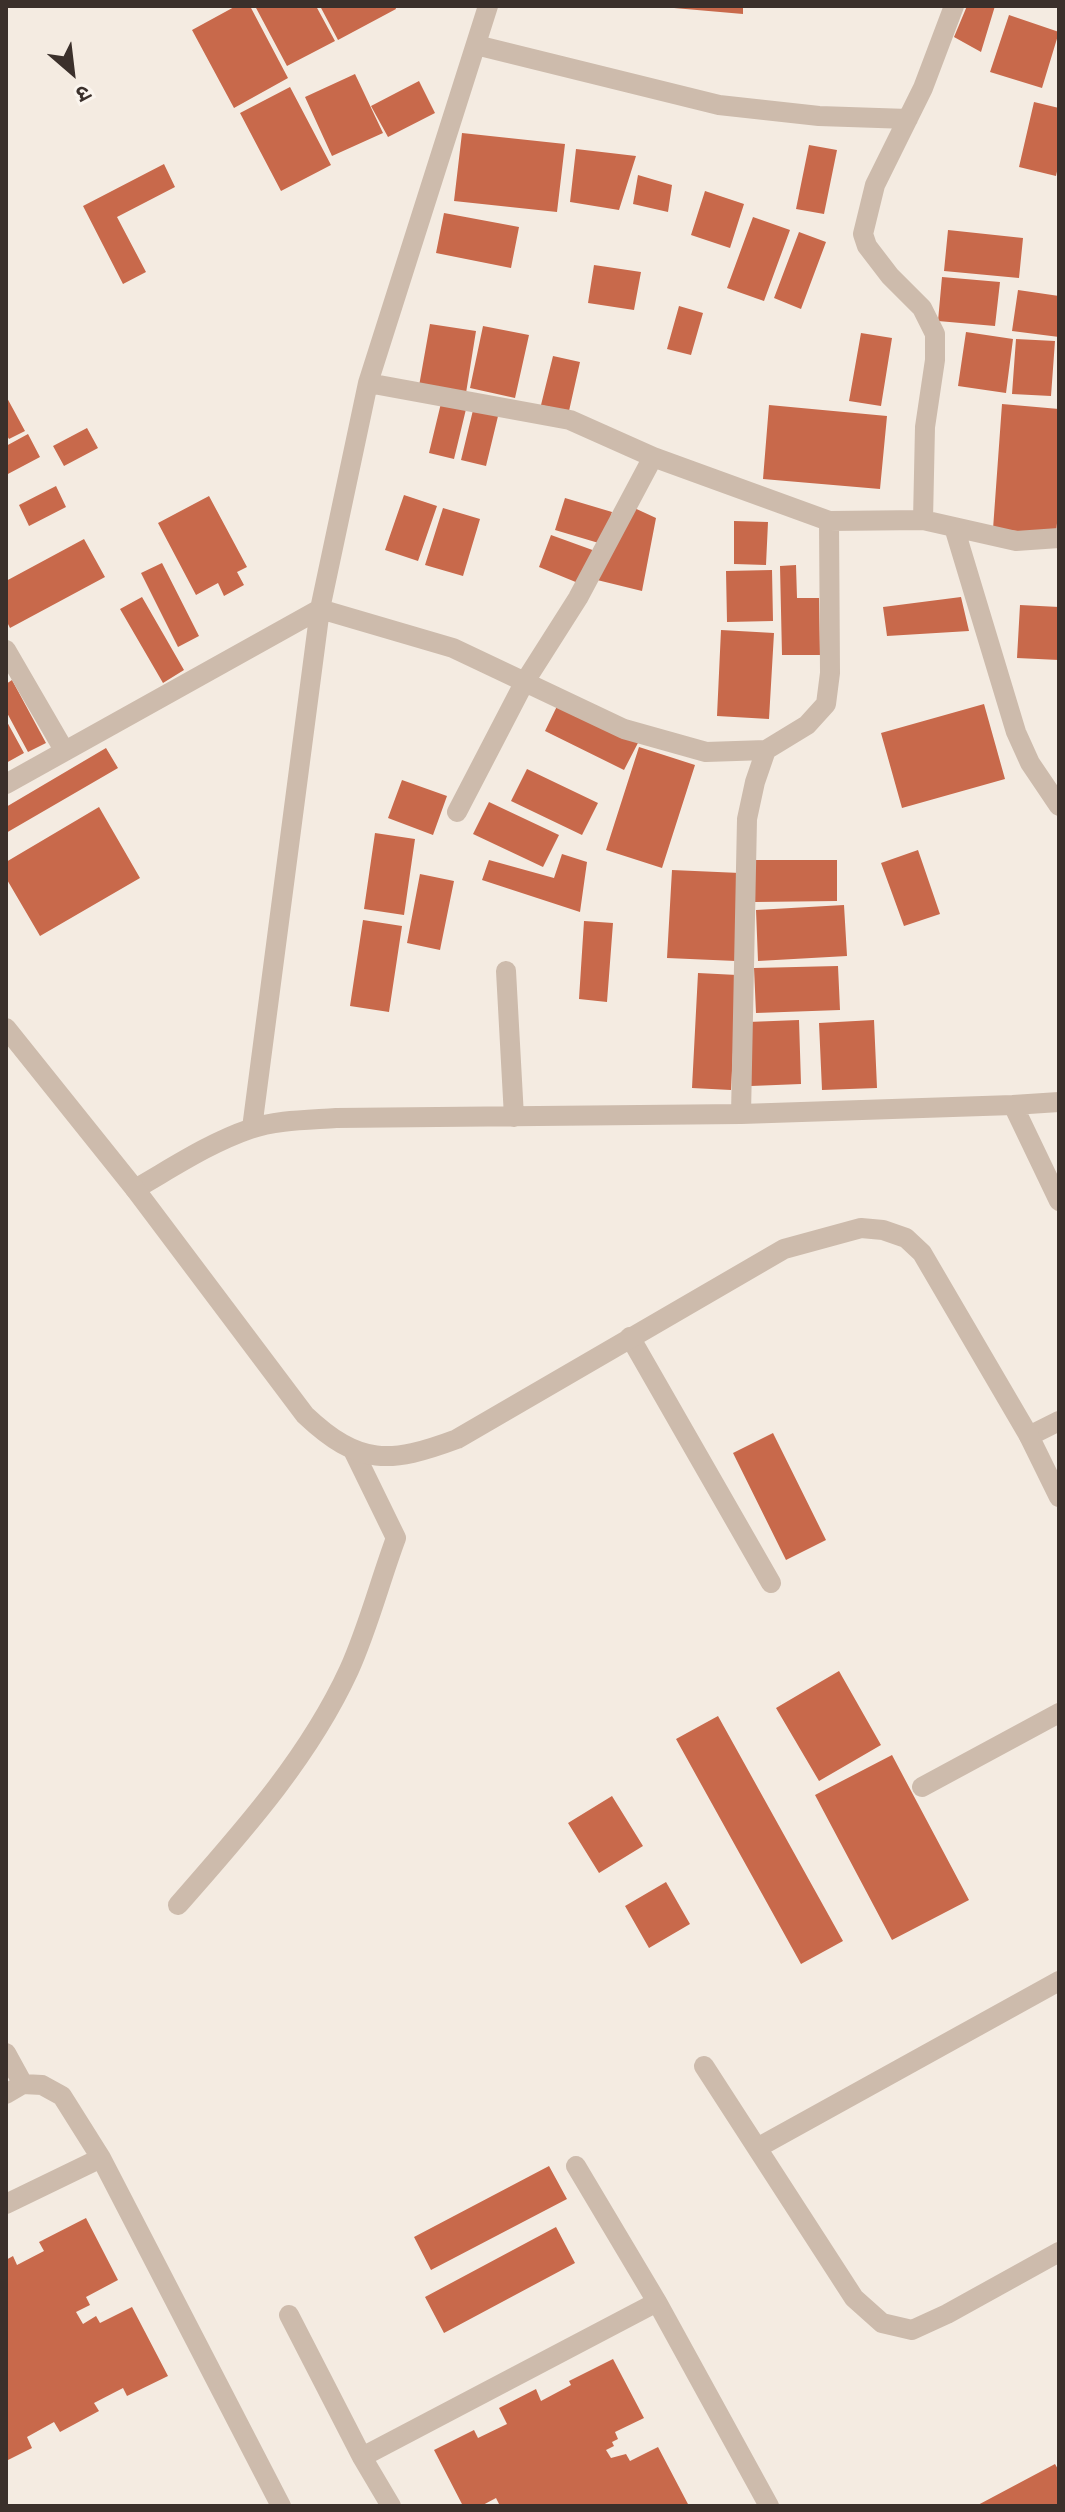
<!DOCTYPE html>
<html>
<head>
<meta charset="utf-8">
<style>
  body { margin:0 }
  #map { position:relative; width:1065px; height:2512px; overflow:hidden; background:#f4ebe1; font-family:"Work Sans","Noto Sans Devanagari",sans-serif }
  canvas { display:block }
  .frame { position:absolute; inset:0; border:8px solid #3b302b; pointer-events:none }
  .north { position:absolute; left:32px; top:32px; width:80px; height:80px; -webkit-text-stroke:6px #fbf5ee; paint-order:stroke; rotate:152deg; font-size:22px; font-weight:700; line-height:32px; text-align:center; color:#3b302b }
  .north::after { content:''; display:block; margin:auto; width:28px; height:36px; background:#3b302b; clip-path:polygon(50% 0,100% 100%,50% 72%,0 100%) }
</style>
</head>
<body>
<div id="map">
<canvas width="1065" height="2512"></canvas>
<div class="frame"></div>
<div class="north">उ</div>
</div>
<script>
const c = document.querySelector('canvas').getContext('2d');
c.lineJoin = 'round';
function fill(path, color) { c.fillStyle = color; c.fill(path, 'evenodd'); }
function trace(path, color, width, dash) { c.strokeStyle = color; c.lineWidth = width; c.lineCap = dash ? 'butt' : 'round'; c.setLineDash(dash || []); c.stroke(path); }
fill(new Path2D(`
  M 236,6 L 250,6 L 288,78 L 234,108 L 192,30 Z
  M 255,6 L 316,6 L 335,41 L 287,66 Z
  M 320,6 L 395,6 L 396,9 L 338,40 Z
  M 674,6 L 743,6 L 743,14 L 674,8 Z
  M 967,6 L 995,6 L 981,52 L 954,37 Z
  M 1009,15 L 1059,32 L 1042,88 L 990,72 Z
  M 355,74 L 383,133 L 332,156 L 305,97 Z
  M 419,81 L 435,113 L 388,137 L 371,106 Z
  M 290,87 L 331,165 L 281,191 L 240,113 Z
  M 1034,102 L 1059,108 L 1059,162 L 1056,176 L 1019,167 Z
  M 462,133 L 565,144 L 557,212 L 454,201 Z
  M 809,145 L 837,150 L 824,214 L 796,209 Z
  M 576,149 L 636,156 L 619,210 L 570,202 Z
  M 164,164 L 175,187 L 117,217 L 146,272 L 123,284 L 83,206 Z
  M 638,175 L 672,185 L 668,212 L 633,204 Z
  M 705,191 L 744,204 L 730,248 L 691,235 Z
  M 444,213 L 519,227 L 511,268 L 436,253 Z
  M 753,217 L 790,230 L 764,301 L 727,288 Z
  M 948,230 L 1023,238 L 1019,278 L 944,271 Z
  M 799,232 L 826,242 L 801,309 L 774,298 Z
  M 594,265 L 641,272 L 634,310 L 588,303 Z
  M 942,277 L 1000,282 L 995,326 L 938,321 Z
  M 1018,290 L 1059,296 L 1059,337 L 1012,331 Z
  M 679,306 L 703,313 L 691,355 L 667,349 Z
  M 430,324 L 476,331 L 466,393 L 419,386 Z
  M 483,326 L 529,335 L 515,398 L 470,388 Z
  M 966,332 L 1013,339 L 1006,393 L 958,386 Z
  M 861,333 L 892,338 L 881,406 L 849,401 Z
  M 1016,339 L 1055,341 L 1051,396 L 1012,394 Z
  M 553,356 L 580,362 L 569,411 L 541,405 Z
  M 6,396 L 25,431 L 9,439 L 6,434 Z
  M 442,399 L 467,405 L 454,459 L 429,453 Z
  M 1002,404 L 1059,409 L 1059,501 L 1056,534 L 993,529 Z
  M 769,405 L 887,416 L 880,489 L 763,479 Z
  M 474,406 L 499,412 L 486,466 L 461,460 Z
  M 87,428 L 98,448 L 64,466 L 53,446 Z
  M 28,434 L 40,457 L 6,475 L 6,446 Z
  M 56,486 L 66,507 L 29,526 L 19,505 Z
  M 404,495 L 437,506 L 418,561 L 385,550 Z
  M 209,496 L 247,567 L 237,572 L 244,585 L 224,596 L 218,583 L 196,595 L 158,523 Z
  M 565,498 L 612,512 L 602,544 L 555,530 Z
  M 630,506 L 656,518 L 642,591 L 593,579 Z
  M 443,508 L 480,519 L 463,576 L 425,565 Z
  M 734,521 L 768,522 L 766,565 L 734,564 Z
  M 551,535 L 598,552 L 583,585 L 539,567 Z
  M 84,539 L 105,577 L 10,628 L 6,620 L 6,581 Z
  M 162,563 L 199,636 L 178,647 L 141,573 Z
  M 796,565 L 797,598 L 819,598 L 820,655 L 782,655 L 780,566 Z
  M 772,570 L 773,621 L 727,622 L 726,571 Z
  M 142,597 L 184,670 L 163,683 L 120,609 Z
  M 961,597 L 969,631 L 887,636 L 883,607 Z
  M 1020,605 L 1059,607 L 1059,660 L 1017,658 Z
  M 721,630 L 774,633 L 769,719 L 717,716 Z
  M 12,680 L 46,743 L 28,752 L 6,711 L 6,684 Z
  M 560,700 L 640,739 L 624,770 L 545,731 Z
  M 984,704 L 1005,779 L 902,808 L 881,733 Z
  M 6,720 L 24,753 L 6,763 Z
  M 639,747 L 695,765 L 662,868 L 606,850 Z
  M 106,748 L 118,768 L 6,833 L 6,807 Z
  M 527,769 L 598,803 L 582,835 L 511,801 Z
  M 402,780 L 447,796 L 433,835 L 388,818 Z
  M 489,802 L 559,835 L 543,867 L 473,834 Z
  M 99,807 L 140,878 L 40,936 L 6,878 L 6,862 Z
  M 375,833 L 415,839 L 404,915 L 364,909 Z
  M 918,850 L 940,914 L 904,926 L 881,863 Z
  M 562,854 L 587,862 L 580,912 L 482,880 L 489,860 L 554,878 Z
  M 754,860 L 837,860 L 837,901 L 755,902 Z
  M 672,870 L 740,873 L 736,961 L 667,958 Z
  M 420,874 L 454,881 L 440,950 L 407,943 Z
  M 844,905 L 847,956 L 758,961 L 756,910 Z
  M 363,920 L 402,926 L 389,1012 L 350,1006 Z
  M 584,921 L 613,923 L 607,1002 L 579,999 Z
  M 838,966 L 840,1010 L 756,1013 L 754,968 Z
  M 698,973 L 737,975 L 731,1090 L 692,1088 Z
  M 799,1020 L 801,1084 L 751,1086 L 748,1022 Z
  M 874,1020 L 877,1088 L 822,1090 L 819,1023 Z
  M 773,1433 L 826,1540 L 786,1560 L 733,1453 Z
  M 839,1671 L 881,1745 L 819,1781 L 776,1708 Z
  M 718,1716 L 843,1941 L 801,1964 L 676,1739 Z
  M 892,1755 L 969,1900 L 892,1940 L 815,1795 Z
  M 612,1796 L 643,1846 L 599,1873 L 568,1823 Z
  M 666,1882 L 690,1924 L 649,1948 L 625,1906 Z
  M 549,2166 L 567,2199 L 431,2270 L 414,2237 Z
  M 86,2218 L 118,2280 L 86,2297 L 90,2305 L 76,2312 L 83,2324 L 96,2316 L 100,2323 L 132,2307 L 168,2376 L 127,2396 L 123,2388 L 94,2403 L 99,2411 L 60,2432 L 54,2422 L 27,2437 L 32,2448 L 6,2461 L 6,2260 L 13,2256 L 17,2265 L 44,2251 L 39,2242 Z
  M 556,2227 L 575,2263 L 444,2333 L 425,2297 Z
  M 613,2359 L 644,2418 L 615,2432 L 618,2439 L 612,2442 L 614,2446 L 606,2450 L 611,2458 L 626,2454 L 630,2461 L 658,2447 L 689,2506 L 500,2506 L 496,2498 L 481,2506 L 463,2506 L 434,2450 L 474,2430 L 478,2438 L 507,2424 L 499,2408 L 536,2389 L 541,2401 L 571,2385 L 569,2381 Z
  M 1055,2464 L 1059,2471 L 1059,2506 L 976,2506 Z`), '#c8694b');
trace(new Path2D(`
  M 476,45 L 719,105 L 819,116 L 908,119
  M 368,383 L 570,420 L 653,457 L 829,521 L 923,520 L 1016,541 L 1059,538
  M 923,520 L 925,427 L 935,360 L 935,334 L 922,308 L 890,276 L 867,246 L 863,234 L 875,185 L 923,88 L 954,6
  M 954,527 L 1016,732 L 1030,763 L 1059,806
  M 6,650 L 64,750
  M 6,784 L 320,609 L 453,648 L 624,729 L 706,752 L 766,750
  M 457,812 L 524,683 L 578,598 L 653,457
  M 506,971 L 514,1117
  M 1013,1105 L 1059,1102
  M 741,1114 L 747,819 L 755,782 L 766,750 L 807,725 L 826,704 L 830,673 L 829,521
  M 252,1128 L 320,609 L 368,383 L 488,6
  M 135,1189 C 172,1168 209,1143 250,1129 C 276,1120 308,1120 336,1118 L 741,1114 L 1013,1105 L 1059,1201
  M 630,1337 L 771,1583
  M 1029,1436 L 1059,1421
  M 922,1787 L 1059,1713
  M 178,1905 C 242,1832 308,1759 349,1670 C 368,1628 380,1581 396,1538 L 354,1452
  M 6,2053 L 23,2084
  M 704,2066 L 854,2298 L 882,2323 L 912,2330 L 947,2314 L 1059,2252
  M 6,2094 L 23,2084 L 42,2085 L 62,2096 L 101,2158 L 281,2506
  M 757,2148 L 1059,1981
  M 576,2166 L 657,2302 L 769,2506
  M 6,2204 L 101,2158
  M 289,2315 L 362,2457 L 391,2506
  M 362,2457 L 657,2302`), '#cdbbac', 20);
trace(new Path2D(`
  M 6,1028 L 135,1189 L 305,1415 C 359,1466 390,1464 457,1439 L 784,1249 L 861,1228 L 883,1230 L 906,1238 L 922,1253 L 1029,1436 L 1059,1497`), '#cdbbac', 20);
</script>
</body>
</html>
